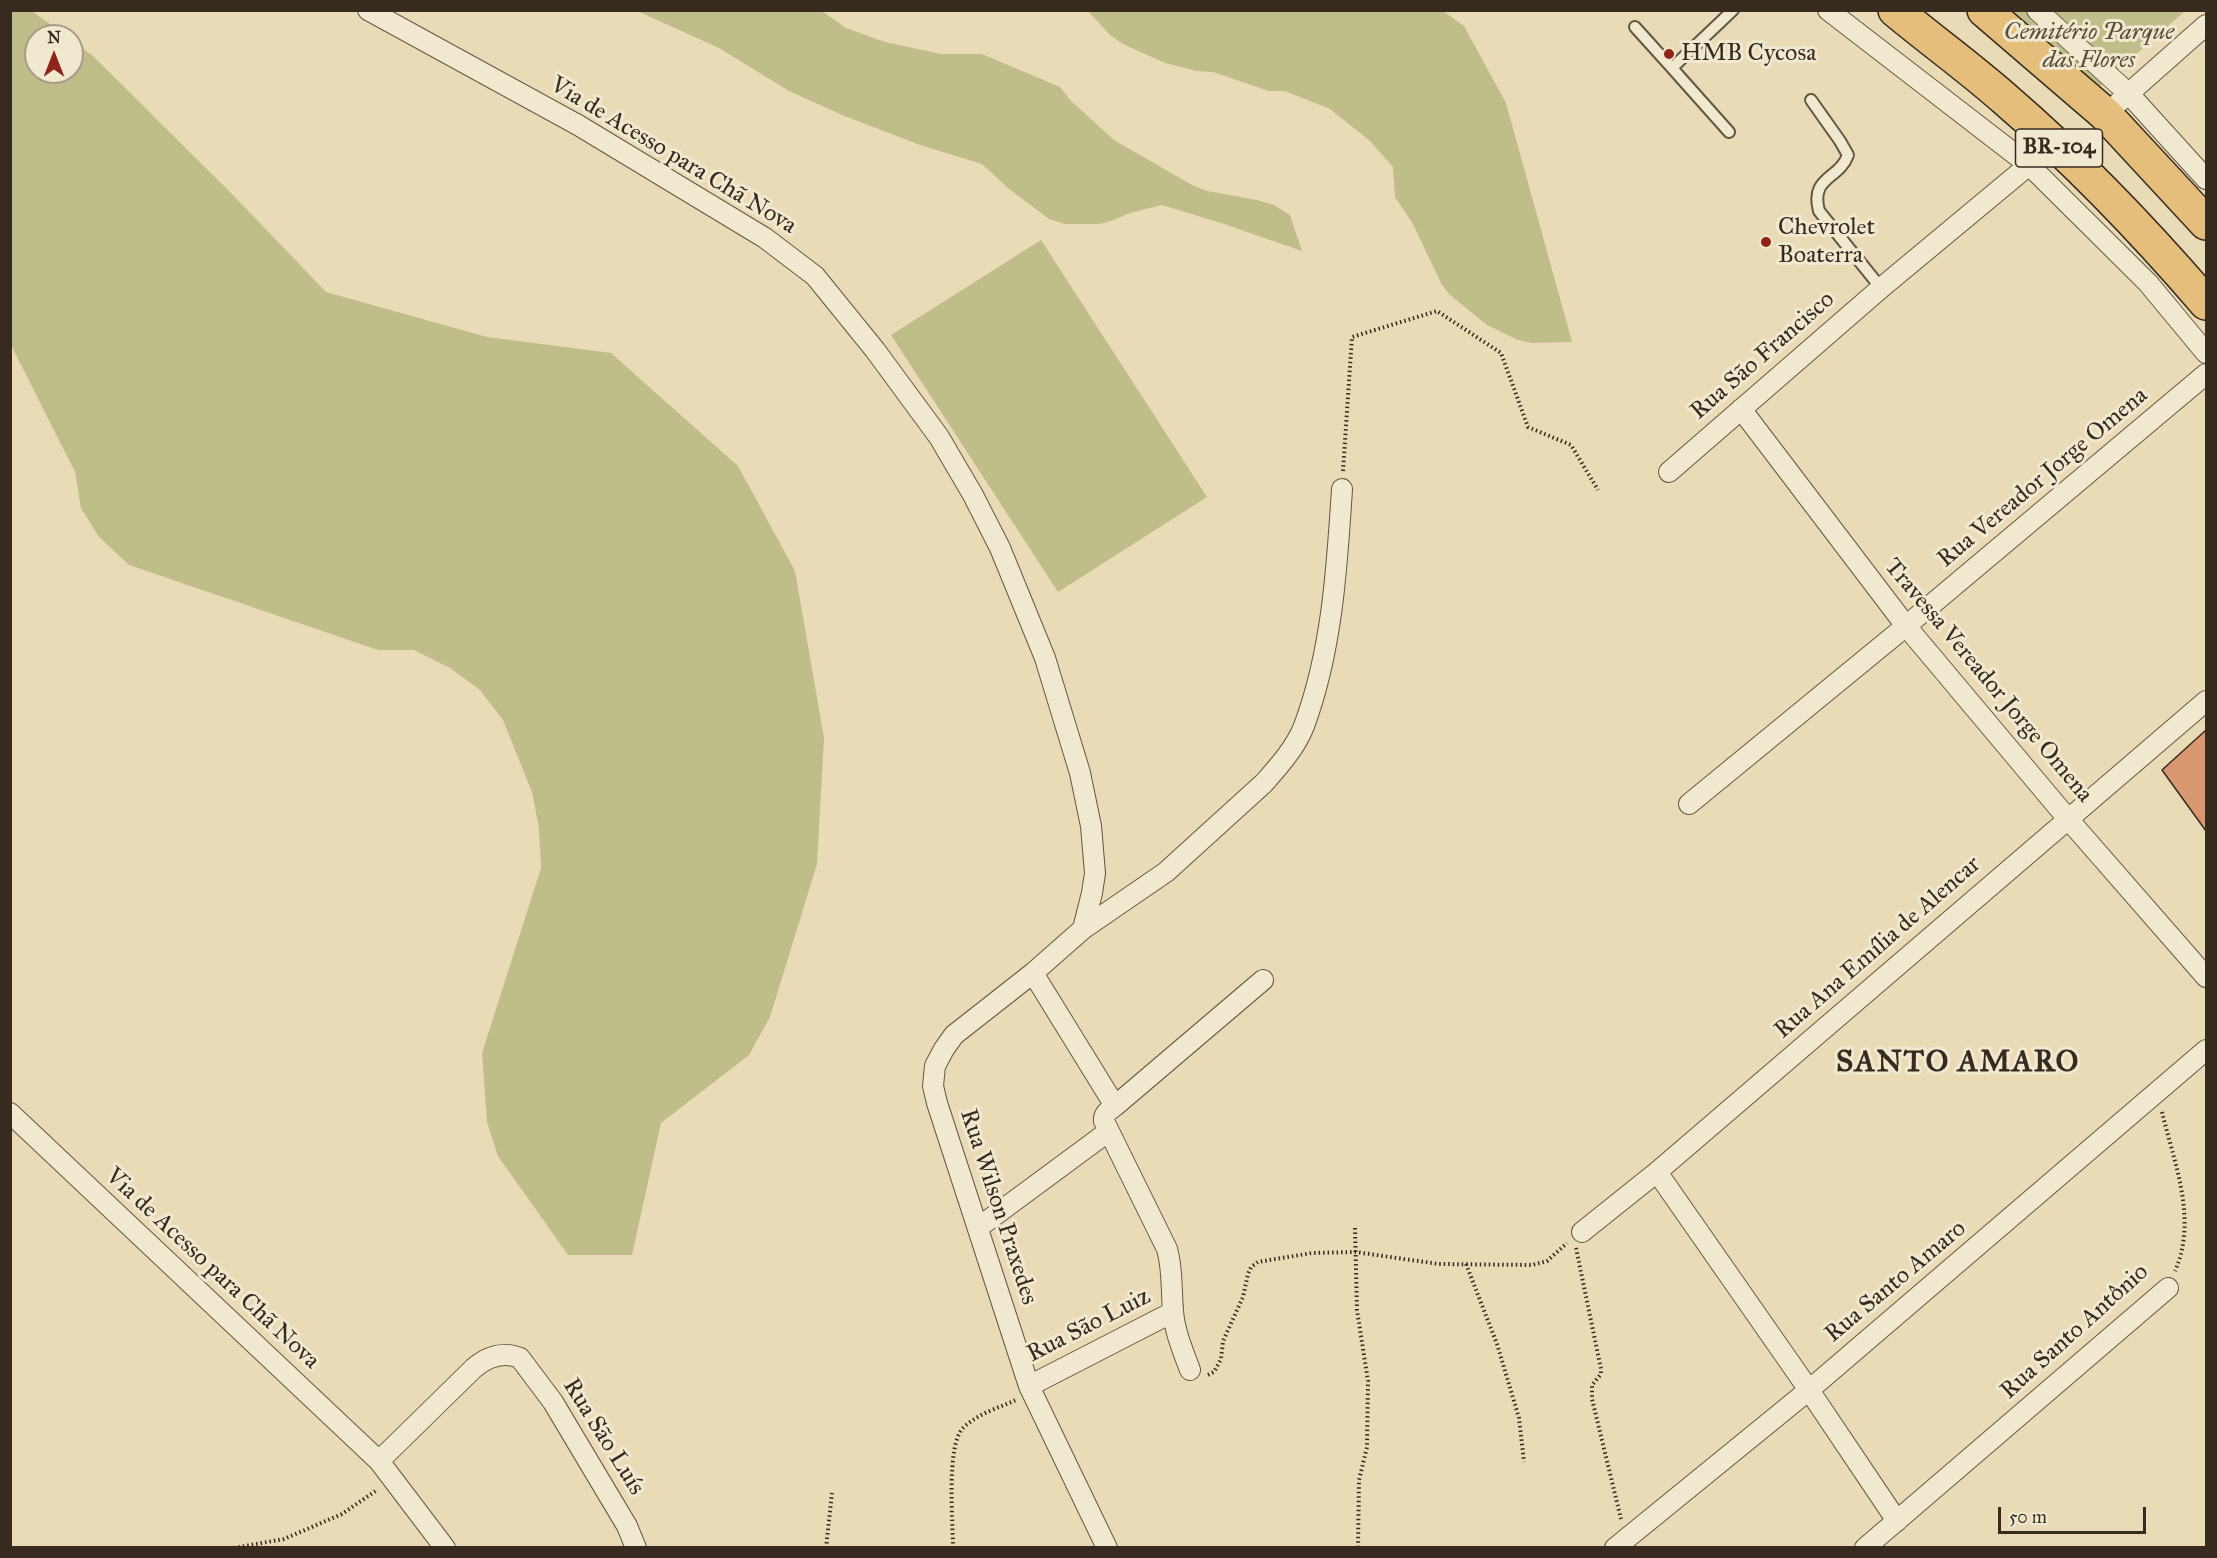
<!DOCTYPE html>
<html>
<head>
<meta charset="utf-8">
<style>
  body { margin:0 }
  #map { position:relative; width:2217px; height:1558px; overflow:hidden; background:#eadbb7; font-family:"IM FELL Great Primer",serif }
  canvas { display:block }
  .frame { position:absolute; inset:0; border:12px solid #362b1e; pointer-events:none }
  .north { position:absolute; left:24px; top:24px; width:60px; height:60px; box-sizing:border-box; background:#f1e8d0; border:2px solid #a69c89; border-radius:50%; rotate:0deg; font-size:16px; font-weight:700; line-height:24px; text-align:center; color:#362b1e }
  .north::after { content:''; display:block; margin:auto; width:21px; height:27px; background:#8f2418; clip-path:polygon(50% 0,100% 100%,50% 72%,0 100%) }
  .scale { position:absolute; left:1998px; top:1507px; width:148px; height:27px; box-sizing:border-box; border:3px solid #362b1e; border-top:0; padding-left:8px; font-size:18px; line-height:21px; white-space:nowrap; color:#362b1e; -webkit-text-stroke:4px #f1e8d0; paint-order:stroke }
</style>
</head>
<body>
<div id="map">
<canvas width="2217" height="1558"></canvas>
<div class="frame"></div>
<div class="north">N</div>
<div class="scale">50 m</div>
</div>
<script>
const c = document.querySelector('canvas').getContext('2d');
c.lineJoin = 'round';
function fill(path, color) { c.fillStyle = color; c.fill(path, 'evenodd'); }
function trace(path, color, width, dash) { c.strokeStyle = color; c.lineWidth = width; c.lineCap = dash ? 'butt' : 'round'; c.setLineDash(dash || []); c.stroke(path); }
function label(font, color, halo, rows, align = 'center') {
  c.font = font + ' "IM FELL Great Primer",serif'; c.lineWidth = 6; c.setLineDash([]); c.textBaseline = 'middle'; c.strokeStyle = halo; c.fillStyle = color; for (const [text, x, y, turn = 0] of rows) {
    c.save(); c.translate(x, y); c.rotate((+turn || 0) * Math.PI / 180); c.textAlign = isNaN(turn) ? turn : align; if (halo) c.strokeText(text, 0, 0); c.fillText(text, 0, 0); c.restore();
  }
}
fill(new Path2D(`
  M 11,10 L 32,11 L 66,36 L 36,36 L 36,72 L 72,72 L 72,41 L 93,56 L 231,193 L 326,292 L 487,337 L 611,353 L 738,466 L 795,571 L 824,738 L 817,864 L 770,1017 L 749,1055 L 661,1123 L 632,1255 L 568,1255 L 498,1156 L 487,1122 L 482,1053 L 541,868 L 539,828 L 532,792 L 503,720 L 480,690 L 450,668 L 414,650 L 378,650 L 129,565 L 99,537 L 81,508 L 75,472 L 11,345 Z
  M 637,11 L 822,11 L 846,28 L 885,42 L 941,54 L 982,54 L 1060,87 L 1070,100 L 1114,140 L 1192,185 L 1207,191 L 1257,200 L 1274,205 L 1290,215 L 1302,251 L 1224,224 L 1162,205 L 1130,213 L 1114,220 L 1099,224 L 1065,224 L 1049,219 L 1008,188 L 982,164 L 920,145 L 842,115 L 789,91 L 719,48 Z
  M 1088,11 L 1443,11 L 1464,26 L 1506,103 L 1572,342 L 1531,343 L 1518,340 L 1487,325 L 1449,294 L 1441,283 L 1413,224 L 1395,197 L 1393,167 L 1370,141 L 1330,109 L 1285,91 L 1269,91 L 1213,72 L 1197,71 L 1165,63 L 1123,44 L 1110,35 Z
  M 1989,11 L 2185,11 L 2091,94 Z
  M 1041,240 L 1207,497 L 1058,592 L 891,335 Z`), '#bfbd89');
const building = new Path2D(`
  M 2206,730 L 2206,831 L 2162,770 Z`);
fill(building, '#d9986f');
trace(building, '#362b1e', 1.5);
const lane = new Path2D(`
  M 1635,27 L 1672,68
  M 1811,100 L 1840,141 L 1848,155 C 1839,180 1810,176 1819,211 L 1881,288
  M 1729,132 L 1672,68 L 1733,10`);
const street = new Path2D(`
  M 368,10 L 578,125 L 765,238 L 815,276 L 875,350 L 939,437 L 973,495 L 1000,548 L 1045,658 L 1080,773 L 1091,826 L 1095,873 L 1092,893 L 1083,929
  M 1828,10 L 2029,165 L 2148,283 L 2206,353
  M 2037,10 L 2129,94 L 2206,179
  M 2119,102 L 2206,25
  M 1741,409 L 1906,626 L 2068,819 L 2206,977
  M 1669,472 L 1881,288 L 2029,165
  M 1689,804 L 1906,626 L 2206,374
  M 1033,973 L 1115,1106 C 1110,1110 1103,1113 1104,1121 L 1167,1249 C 1173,1270 1171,1289 1173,1310 C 1174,1330 1183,1351 1190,1370
  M 1115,1106 L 1263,980
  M 10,1113 L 379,1461 L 445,1548
  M 1657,1172 L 1809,1390 L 1897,1521
  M 979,1227 L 1109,1131
  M 1582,1232 L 1657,1172 L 2206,701
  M 1029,1386 L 1173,1312
  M 379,1461 L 474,1368 C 487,1357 503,1351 520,1358 L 553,1402 L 627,1526 L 636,1548
  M 1107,1548 L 1029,1386 L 937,1103 L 933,1086 L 935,1066 L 944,1049 L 954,1035 L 1033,973 L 1083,929 L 1166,872 L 1264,783 C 1279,766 1296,747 1304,726 C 1332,651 1337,568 1342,489
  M 1615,1548 L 1809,1390 L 2206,1050
  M 1865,1548 L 2168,1288`);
const highway = new Path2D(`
  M 1895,10 C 1931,40 1970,68 2005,99 C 2077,161 2144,231 2206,303
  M 1984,10 L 2105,114 L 2206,223`);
trace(lane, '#635744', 14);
trace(street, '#635744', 22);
trace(highway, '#362b1e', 36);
trace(new Path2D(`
  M 1343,471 L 1352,337 L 1437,311 L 1501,353 L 1528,427 L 1571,445 L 1598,490
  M 2162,1112 C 2174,1163 2198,1219 2175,1271
  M 1355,1228 L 1357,1310 L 1368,1381 L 1367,1447 L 1359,1480 L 1358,1548
  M 1576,1248 L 1601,1369 L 1601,1374 L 1592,1385 L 1592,1399 L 1621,1519
  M 1466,1264 L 1497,1344 L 1519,1418 L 1524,1462
  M 1208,1375 L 1214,1372 L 1221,1359 L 1223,1341 L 1243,1297 L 1248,1274 L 1251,1267 L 1258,1262 L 1312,1253 L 1355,1252 L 1439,1264 L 1532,1265 L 1547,1261 L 1567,1243
  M 234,1548 L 284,1539 L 342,1514 L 377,1490
  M 826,1548 L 832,1493
  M 953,1548 C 953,1523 946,1445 963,1428 C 977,1414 998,1408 1016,1400`), '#362b1e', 4, [1.5, 3]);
trace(lane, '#f1e8d0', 10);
trace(street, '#f1e8d0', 20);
trace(highway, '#e5be7c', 33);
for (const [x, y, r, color] of [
  [1669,54,6,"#8f2418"],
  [1766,242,6,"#8f2418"]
]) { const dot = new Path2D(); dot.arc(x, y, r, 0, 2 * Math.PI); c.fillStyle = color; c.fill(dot); trace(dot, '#f1e8d0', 2); }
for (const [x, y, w] of [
  [2059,148,87]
]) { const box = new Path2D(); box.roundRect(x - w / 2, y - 19, w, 38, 4.5); c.fillStyle = '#f1e8d0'; c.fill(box); trace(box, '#362b1e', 1.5); }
label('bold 22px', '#362b1e', null, [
  ["BR-104",2059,148]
]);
label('italic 24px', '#585039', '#f1e8d0', [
  ["Cemitério Parque",2089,33],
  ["das Flores",2089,61]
]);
label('24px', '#362b1e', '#f1e8d0', [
  ["HMB Cycosa",1681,54],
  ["Chevrolet",1778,228],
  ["Boaterra",1778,256]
], 'left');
label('24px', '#362b1e', '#f1e8d0', [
  ["Via de Acesso para Chã Nova",673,156,31],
  ["Rua São Francisco",1763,356,-41],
  ["Rua Vereador Jorge Omena",2043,478,-40],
  ["Travessa Vereador Jorge Omena",1988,681,50],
  ["Rua Ana Emília de Alencar",1878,948,-41],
  ["Rua Wilson Praxedes",998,1207,72],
  ["Via de Acesso para Chã Nova",212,1269,43],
  ["Rua Santo Amaro",1896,1282,-40],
  ["Rua São Luiz",1089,1326,-27],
  ["Rua Santo Antônio",2075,1332,-42],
  ["Rua São Luís",603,1437,58]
]);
c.letterSpacing = '1.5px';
label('bold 30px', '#362b1e', '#f1e8d0', [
  ["SANTO AMARO",1958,1064]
]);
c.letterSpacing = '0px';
</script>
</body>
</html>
